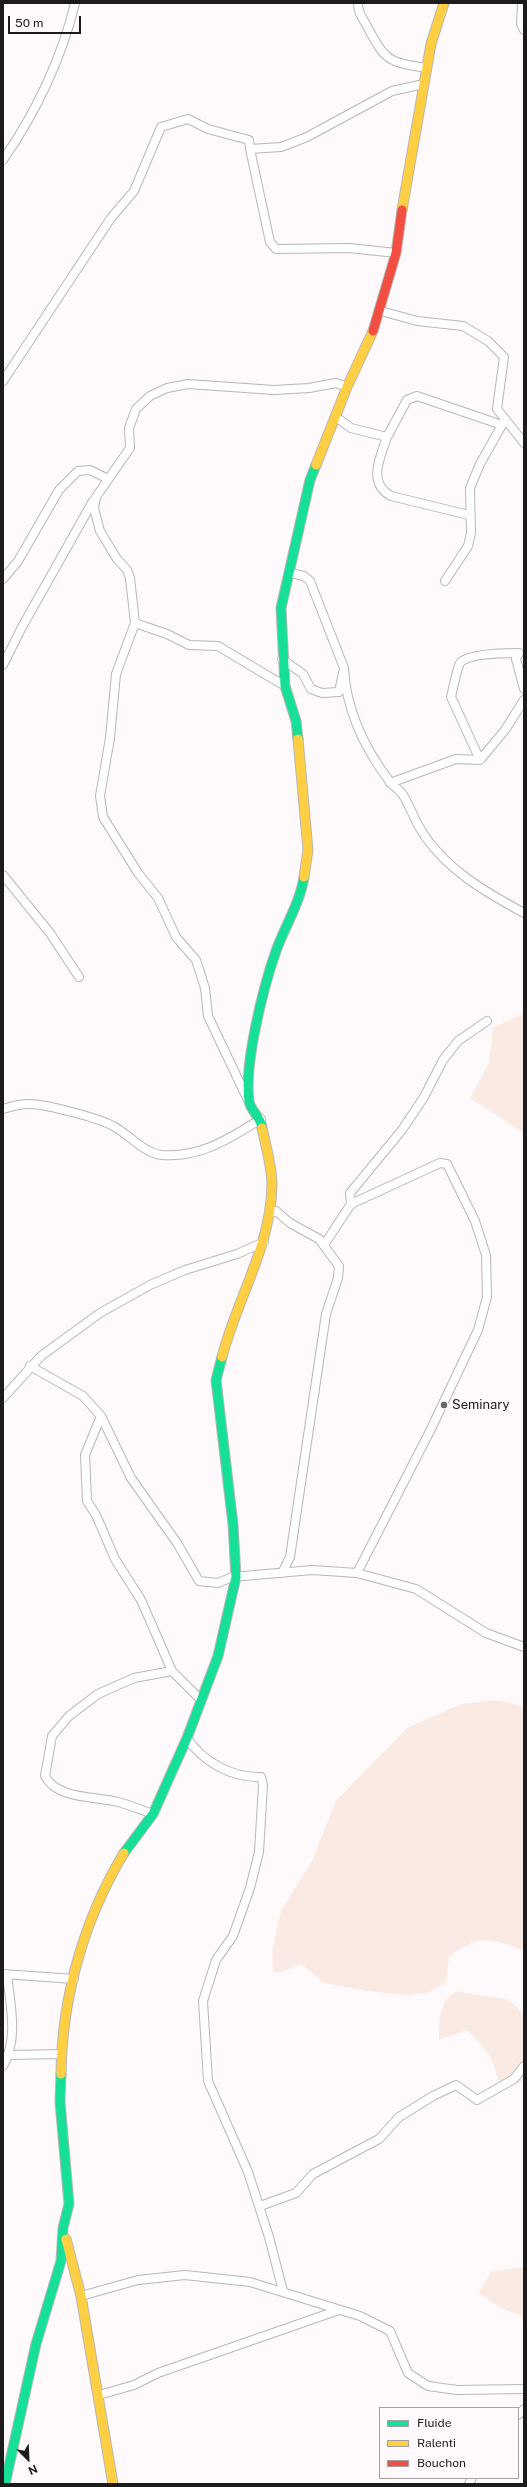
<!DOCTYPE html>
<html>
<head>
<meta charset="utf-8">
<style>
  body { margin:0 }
  #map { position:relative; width:527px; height:2487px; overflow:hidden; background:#fefafc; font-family:"Public Sans",sans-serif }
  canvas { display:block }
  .frame { position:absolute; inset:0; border:4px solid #1c1a1b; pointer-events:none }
  .legend { position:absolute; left:379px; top:2407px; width:140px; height:72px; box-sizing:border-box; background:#fff9fc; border:1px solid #a4a0a2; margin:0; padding:5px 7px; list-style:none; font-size:12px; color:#1c1a1b }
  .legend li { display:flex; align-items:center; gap:8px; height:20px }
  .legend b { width:20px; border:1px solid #a4a0a2 }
  .north { position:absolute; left:8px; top:2439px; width:40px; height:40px; -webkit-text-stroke:3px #fff9fc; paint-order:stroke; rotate:156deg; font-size:11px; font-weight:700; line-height:16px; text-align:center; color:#1c1a1b }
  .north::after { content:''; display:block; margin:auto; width:14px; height:18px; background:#1c1a1b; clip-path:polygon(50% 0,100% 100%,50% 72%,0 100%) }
  .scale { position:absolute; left:8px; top:16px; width:73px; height:18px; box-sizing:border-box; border:2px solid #1c1a1b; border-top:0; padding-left:5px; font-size:12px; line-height:14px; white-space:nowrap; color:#1c1a1b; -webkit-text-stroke:3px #fff9fc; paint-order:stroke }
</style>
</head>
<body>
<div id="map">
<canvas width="527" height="2487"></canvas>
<div class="frame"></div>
<ul class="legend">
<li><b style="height:5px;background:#16e098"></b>Fluide</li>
<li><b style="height:5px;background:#ffcf43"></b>Ralenti</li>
<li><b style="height:5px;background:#f24e42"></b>Bouchon</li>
</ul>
<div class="north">N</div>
<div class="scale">50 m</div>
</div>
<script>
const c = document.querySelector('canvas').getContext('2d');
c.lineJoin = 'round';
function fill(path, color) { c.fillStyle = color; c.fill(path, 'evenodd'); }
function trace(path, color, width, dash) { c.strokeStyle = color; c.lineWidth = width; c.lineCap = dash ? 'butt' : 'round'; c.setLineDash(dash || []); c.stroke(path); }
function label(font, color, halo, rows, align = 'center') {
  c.font = font + ' "Public Sans",sans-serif'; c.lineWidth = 4; c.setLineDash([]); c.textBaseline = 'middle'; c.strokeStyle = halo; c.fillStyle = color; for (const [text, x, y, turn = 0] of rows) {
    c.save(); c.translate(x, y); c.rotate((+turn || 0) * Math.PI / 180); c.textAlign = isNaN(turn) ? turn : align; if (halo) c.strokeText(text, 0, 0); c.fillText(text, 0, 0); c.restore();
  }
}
fill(new Path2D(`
  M 524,1013 L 524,1133 L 470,1098 L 489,1063 L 493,1028 Z
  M 497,1700 L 524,1707 L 524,1951 C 494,1938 477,1934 449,1957 L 446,1982 L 427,1993 L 404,1995 L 367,1991 L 324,1983 L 301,1964 L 279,1973 L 273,1971 L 272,1951 L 281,1911 L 313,1859 L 335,1802 L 407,1728 L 461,1704 Z
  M 456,1991 C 463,1992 470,1994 478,1995 C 499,1999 510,1994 524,2016 L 524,2078 L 521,2082 L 509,2086 L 498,2080 C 493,2056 483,2046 467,2030 L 439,2040 C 439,2020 438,2004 456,1991 Z
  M 524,2267 L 524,2324 L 521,2316 L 499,2307 L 479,2293 L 491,2272 Z`), '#f9ebe4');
const street = new Path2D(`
  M 358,3 C 358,14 363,18 368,28 C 386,62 389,62 427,68
  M 522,3 L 521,24 L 524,30
  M 250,149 L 270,242 L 276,249 L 349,248 L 396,253
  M 3,160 C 35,114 62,58 75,3
  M 381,311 L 417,321 L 463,326 L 488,341 L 504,357 L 497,409 L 524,443
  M 3,381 L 111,218 L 134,191 L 161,127 L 188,119 L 208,129 L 249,140 L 250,149 L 281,147 L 307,137 L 392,91 L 424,84
  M 336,417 L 351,428 L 387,437 L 407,400 L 417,396 L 502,425 L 480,464 L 470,488 L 471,533 L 468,546 L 445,581
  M 387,437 C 380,458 367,483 391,496 L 469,515
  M 290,573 L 304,576 L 310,581 L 344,668
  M 3,579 L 18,561 L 59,490 L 78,471 L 90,470 L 108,479
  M 135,623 L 167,634 L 189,645 L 218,646 L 285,686
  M 282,659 L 303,674 L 311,689 L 322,693 L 339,692 L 344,668 C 346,709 365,749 390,782 C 394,787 400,790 403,795 C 410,806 414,819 421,830 C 444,868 485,892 524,913
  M 3,665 L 22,627 L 93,501
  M 480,760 L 451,697 C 453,689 457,668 460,663 C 468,653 507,653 519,653 L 516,659 L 524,689
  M 480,760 L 505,730 L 524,700
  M 390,783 L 456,759 L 480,760
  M 3,875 L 50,933 L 79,977
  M 247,1098 L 208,1016 L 205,988 L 196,960 L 176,937 L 158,898 L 138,873 L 103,817 L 100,796 L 110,738 L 116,674 L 135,623 L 130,578 L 127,570 L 117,559 L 100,531 L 94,508 L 96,497 L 130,448 L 129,428 L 136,409 L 150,396 L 167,388 L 188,384 L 274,390 L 309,388 L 336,383 L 347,387
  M 3,1109 C 12,1106 20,1104 30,1104 C 45,1104 99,1118 113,1126 C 129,1134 143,1153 162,1155 C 201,1158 230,1138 261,1119
  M 351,1204 L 440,1163 L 447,1164 L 475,1221 L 486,1255 L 487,1297 L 478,1330 L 430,1431 L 357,1573
  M 269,1214 L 276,1211 L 290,1223 L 319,1239 L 339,1266 L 338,1278 L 326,1314 L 290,1557 L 282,1573
  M 324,1245 L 351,1204 L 350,1193 L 402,1130 L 424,1097 L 443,1060 L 458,1041 L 487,1021
  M 30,1366 L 83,1396 L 101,1416 L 131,1478 L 177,1543 L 199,1581 L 218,1583 L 232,1577 L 312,1570 L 357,1573 L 416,1589 L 486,1633 L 524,1647
  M 3,1398 L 41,1356 L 100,1313 L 150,1285 L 185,1270 L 237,1254 L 264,1242
  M 101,1416 L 85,1455 L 87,1501 L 96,1515 L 115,1559 L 141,1600 L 172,1671 L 201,1700
  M 187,1738 C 203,1762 232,1778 261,1777 L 263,1785 L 259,1852 L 250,1888 L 233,1936 L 216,1960 L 203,2001 L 208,2081 L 248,2172 L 269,2237 L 283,2291
  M 153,1814 C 141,1810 130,1805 118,1802 C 97,1796 57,1800 45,1776 L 52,1736 L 69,1716 L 98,1694 L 134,1678 L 172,1671
  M 3,1974 L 74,1979
  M 9,2055 L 61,2054
  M 3,2066 C 19,2038 10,2004 7,1974
  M 260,2206 L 296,2193 L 313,2174 L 379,2139 L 399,2117 L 433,2096 L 456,2085 L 477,2100 L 514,2079 L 524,2066
  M 81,2296 L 138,2280 L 185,2275 L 250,2282 L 360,2316 L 390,2331 L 408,2373 L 428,2386 L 457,2390 L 524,2389
  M 99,2395 L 134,2385 L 158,2373 L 339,2310
  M 518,2415 L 524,2409
  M 469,2484 L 472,2478`);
const fast = new Path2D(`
  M 298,739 L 296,721 L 285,686 L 281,608 L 310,480 L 316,465
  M 262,1128 C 261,1117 250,1110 249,1101 C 244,1064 263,988 276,951 C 285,926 300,903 304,877
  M 124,1853 L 153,1814 L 187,1738 L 218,1656 L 236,1577 L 233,1524 L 216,1380 L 222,1357
  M 5,2484 L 36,2344 L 61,2261 L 63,2228 L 69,2204 L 60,2102 L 61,2074`);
const slow = new Path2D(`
  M 402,210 L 431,44 L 444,3
  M 316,465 L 347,387 L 373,331
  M 298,739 L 308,850 L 304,877
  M 222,1357 C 237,1299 271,1246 272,1185 C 272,1167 266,1146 262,1128
  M 61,2074 C 62,1997 84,1919 124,1853
  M 66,2239 L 81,2296 L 113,2484`);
const jam = new Path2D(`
  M 373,331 L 396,253 L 402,210`);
trace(street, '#b9b6b7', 10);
trace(fast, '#b9b6b7', 11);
trace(slow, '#b9b6b7', 11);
trace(jam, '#b9b6b7', 11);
trace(street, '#fffeff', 8);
trace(fast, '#16e098', 9);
trace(slow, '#ffcf43', 9);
trace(jam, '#f24e42', 9);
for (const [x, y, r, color] of [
  [444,1405,4,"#6b686a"]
]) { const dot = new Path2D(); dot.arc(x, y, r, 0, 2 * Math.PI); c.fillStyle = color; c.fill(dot); trace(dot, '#fff9fc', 1.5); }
label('13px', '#1c1a1b', '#fff9fc', [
  ["Seminary",452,1405]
], 'left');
</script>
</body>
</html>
